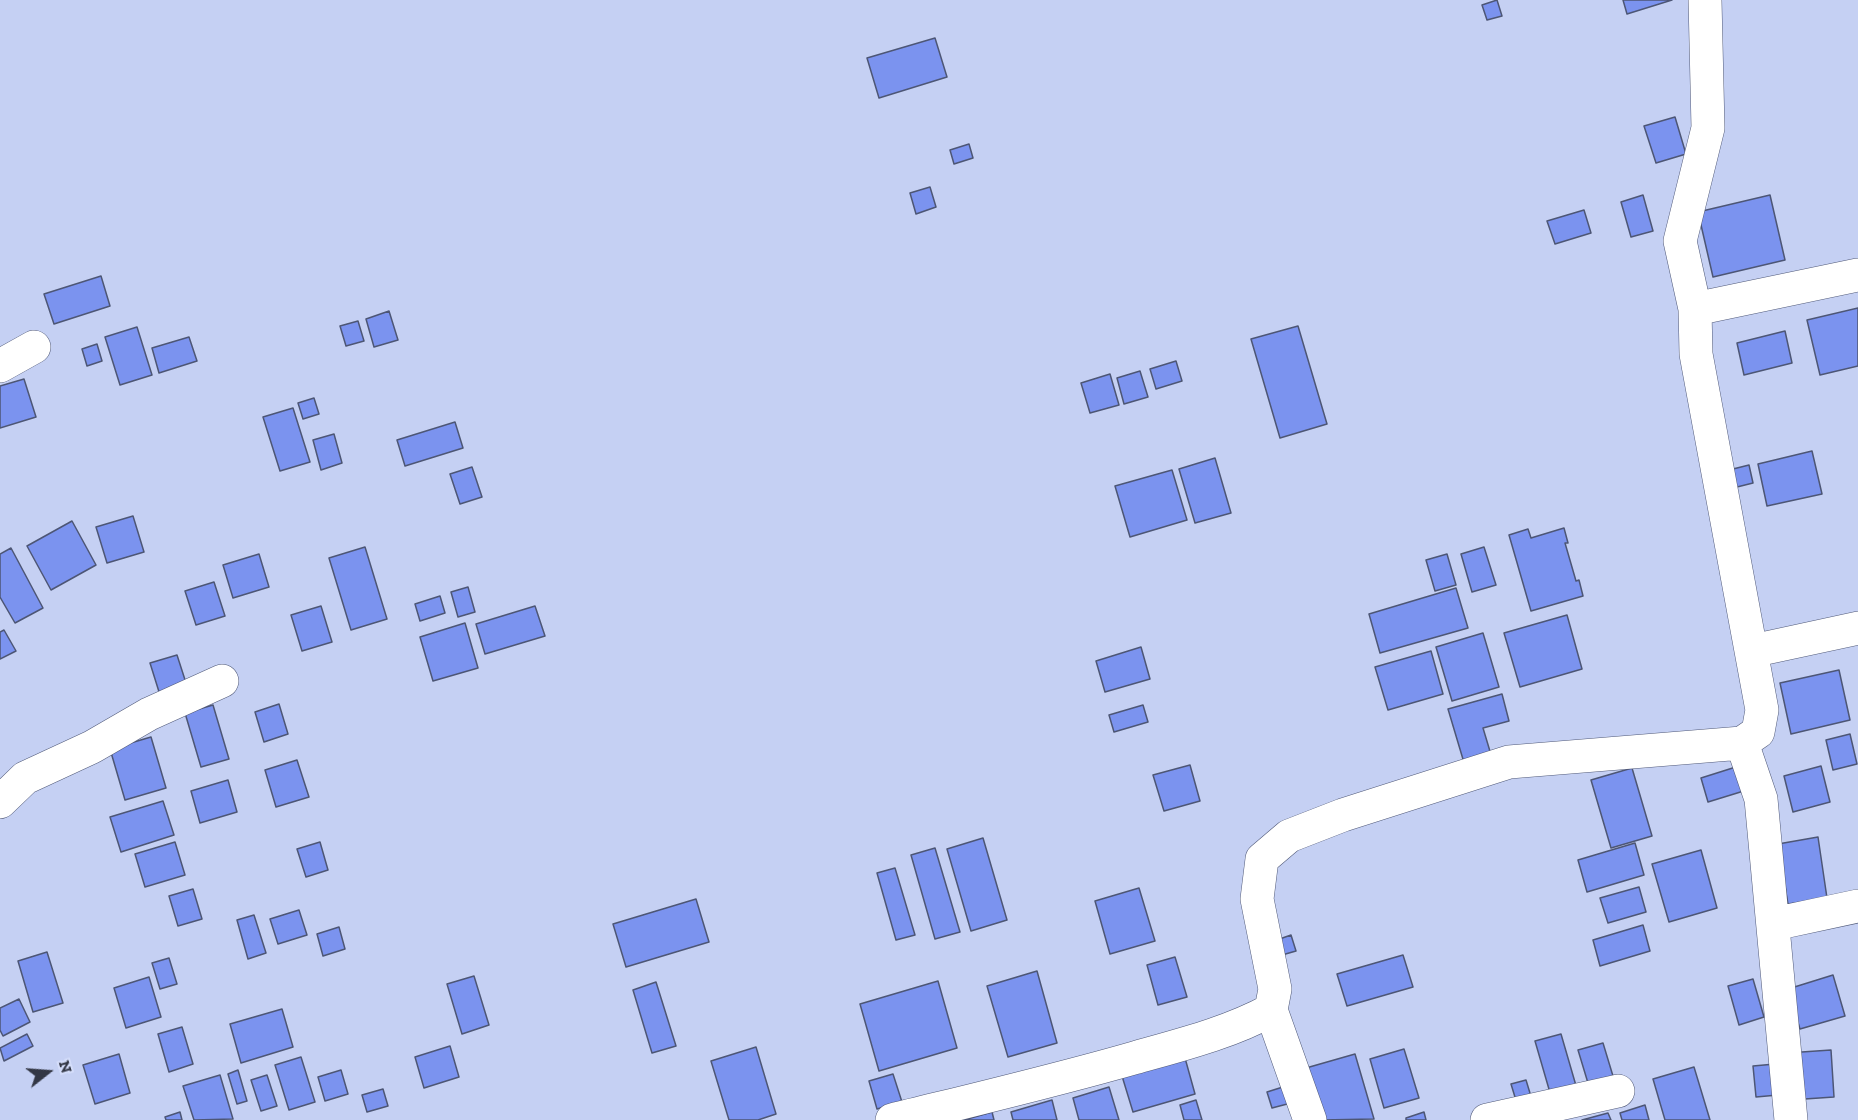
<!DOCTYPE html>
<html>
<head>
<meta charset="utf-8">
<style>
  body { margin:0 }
  #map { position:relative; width:1858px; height:1120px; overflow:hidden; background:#c5d0f3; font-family:"Zilla Slab",serif }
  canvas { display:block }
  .north { position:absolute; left:18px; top:1042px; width:60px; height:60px; -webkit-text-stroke:4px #d4ddfa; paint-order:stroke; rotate:73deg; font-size:16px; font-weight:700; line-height:24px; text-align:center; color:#333745 }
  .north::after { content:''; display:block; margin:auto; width:21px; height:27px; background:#333745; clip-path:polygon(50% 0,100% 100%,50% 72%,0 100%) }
</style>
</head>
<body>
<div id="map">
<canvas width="1858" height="1120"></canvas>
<div class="north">N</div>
</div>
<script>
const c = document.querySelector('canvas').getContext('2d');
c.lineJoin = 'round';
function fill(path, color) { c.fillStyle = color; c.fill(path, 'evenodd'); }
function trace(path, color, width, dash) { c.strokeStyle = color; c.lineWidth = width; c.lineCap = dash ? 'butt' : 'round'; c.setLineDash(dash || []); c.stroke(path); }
const building = new Path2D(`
  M 1497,0 L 1502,16 L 1487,20 L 1482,5 Z
  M 1623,0 L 1672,0 L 1627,14 Z
  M 935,38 L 947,77 L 879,98 L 867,58 Z
  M 1675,117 L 1686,154 L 1656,163 L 1644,126 Z
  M 969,144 L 973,158 L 954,164 L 950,150 Z
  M 930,187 L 936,207 L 916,214 L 910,193 Z
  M 1643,195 L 1653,231 L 1631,237 L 1621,202 Z
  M 1770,195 L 1785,260 L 1713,277 L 1698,212 Z
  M 1584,210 L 1591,233 L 1555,244 L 1547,221 Z
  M 101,276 L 110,306 L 54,324 L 44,294 Z
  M 1858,308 L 1858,366 L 1820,375 L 1807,320 Z
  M 389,311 L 398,340 L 374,347 L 366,319 Z
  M 358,321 L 364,341 L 346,346 L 340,326 Z
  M 1298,326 L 1327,424 L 1280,438 L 1251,339 Z
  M 137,327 L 152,375 L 120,385 L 105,337 Z
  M 1785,331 L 1792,363 L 1744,375 L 1737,343 Z
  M 189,337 L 197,361 L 159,373 L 152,348 Z
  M 97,344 L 102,361 L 87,366 L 82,349 Z
  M 1176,361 L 1182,381 L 1156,389 L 1150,369 Z
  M 1140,371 L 1148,397 L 1124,404 L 1117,378 Z
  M 1110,374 L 1119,405 L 1090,413 L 1081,383 Z
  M 24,379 L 36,417 L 0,428 L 0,386 Z
  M 314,398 L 319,414 L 303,419 L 298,403 Z
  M 293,408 L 310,462 L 280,471 L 263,417 Z
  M 455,422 L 463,448 L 405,466 L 397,440 Z
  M 334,434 L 342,463 L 321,470 L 313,440 Z
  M 1812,451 L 1822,494 L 1767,506 L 1758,464 Z
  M 1215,458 L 1231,513 L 1195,523 L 1179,469 Z
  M 1749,465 L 1753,483 L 1729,489 L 1725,471 Z
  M 472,467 L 482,497 L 460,504 L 450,474 Z
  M 1172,470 L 1187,520 L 1130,537 L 1115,486 Z
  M 133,516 L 144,552 L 107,563 L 96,527 Z
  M 72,521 L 96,565 L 51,590 L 27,546 Z
  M 1564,528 L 1568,543 L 1565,543 L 1576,581 L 1579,580 L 1583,596 L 1531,611 L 1509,535 L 1528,529 L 1531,538 Z
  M 365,547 L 387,619 L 351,630 L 329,558 Z
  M 1484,547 L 1496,585 L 1472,592 L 1461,554 Z
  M 11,548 L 43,608 L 15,623 L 0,597 L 0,554 Z
  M 259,554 L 269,587 L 233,598 L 223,565 Z
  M 1447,554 L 1456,585 L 1435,591 L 1426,560 Z
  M 214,582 L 225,616 L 196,625 L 185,591 Z
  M 468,587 L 475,612 L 458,617 L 451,592 Z
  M 1456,588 L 1468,628 L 1380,653 L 1369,614 Z
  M 440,596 L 445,613 L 420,621 L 415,604 Z
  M 321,606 L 332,642 L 302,651 L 291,615 Z
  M 535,606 L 545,636 L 485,654 L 476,624 Z
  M 1567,615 L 1582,669 L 1520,687 L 1504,633 Z
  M 465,623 L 478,668 L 433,681 L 420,637 Z
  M 4,630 L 16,651 L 0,659 L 0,632 Z
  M 1483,633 L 1499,687 L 1452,701 L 1436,647 Z
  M 1141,647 L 1150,679 L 1105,692 L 1096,661 Z
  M 1431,651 L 1443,694 L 1388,710 L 1375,667 Z
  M 177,655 L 187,686 L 160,695 L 150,663 Z
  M 1839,670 L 1850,720 L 1791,734 L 1780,683 Z
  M 1502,694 L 1509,721 L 1483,728 L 1492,758 L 1465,766 L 1448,709 Z
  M 279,704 L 288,734 L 264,742 L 255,712 Z
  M 213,705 L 229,759 L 201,767 L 185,713 Z
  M 1143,705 L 1148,722 L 1114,732 L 1109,715 Z
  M 1850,734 L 1857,764 L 1833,770 L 1826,740 Z
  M 151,737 L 166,788 L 125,800 L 110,749 Z
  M 297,760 L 309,797 L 276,807 L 265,770 Z
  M 1190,765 L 1200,801 L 1164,811 L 1153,775 Z
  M 1739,766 L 1747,790 L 1708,802 L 1701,778 Z
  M 1821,766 L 1830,802 L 1793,812 L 1784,776 Z
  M 1632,768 L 1652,836 L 1611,848 L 1591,780 Z
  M 228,780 L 237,812 L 200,823 L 191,791 Z
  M 163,801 L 174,835 L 121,852 L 110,817 Z
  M 1818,837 L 1827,898 L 1788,904 L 1778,844 Z
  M 983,838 L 1007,920 L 971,931 L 947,849 Z
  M 175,842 L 185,875 L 145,887 L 135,854 Z
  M 320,842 L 328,870 L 306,877 L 297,849 Z
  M 1635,843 L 1644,875 L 1587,892 L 1578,860 Z
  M 935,848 L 960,932 L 935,939 L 911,855 Z
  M 1701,850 L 1717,908 L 1669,922 L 1652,864 Z
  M 895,868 L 915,935 L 896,940 L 877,873 Z
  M 1639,887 L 1646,912 L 1608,923 L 1600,898 Z
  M 1139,888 L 1155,941 L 1110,954 L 1095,901 Z
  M 193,889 L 202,919 L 178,926 L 169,896 Z
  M 696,899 L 709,942 L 626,967 L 613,924 Z
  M 299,910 L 307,935 L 278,944 L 270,919 Z
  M 254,915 L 266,953 L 248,959 L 237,920 Z
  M 1643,925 L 1650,951 L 1600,966 L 1593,940 Z
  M 339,927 L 345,949 L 323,956 L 317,934 Z
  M 1291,935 L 1296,951 L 1275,957 L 1271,942 Z
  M 47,952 L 63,1003 L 33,1012 L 18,961 Z
  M 1403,955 L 1413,987 L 1347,1006 L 1337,974 Z
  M 1175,957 L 1187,997 L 1158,1005 L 1147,965 Z
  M 169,958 L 177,984 L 160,989 L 152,963 Z
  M 1037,971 L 1057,1043 L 1008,1057 L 987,986 Z
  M 1833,975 L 1845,1016 L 1800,1029 L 1788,989 Z
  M 474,976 L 489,1025 L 462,1034 L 447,984 Z
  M 149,977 L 161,1017 L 126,1028 L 114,988 Z
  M 1753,979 L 1764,1017 L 1739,1025 L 1728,986 Z
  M 938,981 L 957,1048 L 879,1071 L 860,1004 Z
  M 656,982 L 676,1046 L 652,1053 L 633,990 Z
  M 19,999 L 30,1022 L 3,1036 L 0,1030 L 0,1008 Z
  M 282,1009 L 293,1047 L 241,1063 L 230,1024 Z
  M 182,1027 L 193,1064 L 169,1072 L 158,1034 Z
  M 27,1034 L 33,1046 L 4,1061 L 0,1048 Z
  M 1561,1034 L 1579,1096 L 1553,1103 L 1535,1041 Z
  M 1603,1043 L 1616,1086 L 1591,1093 L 1578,1050 Z
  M 450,1046 L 459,1077 L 424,1088 L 415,1057 Z
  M 756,1047 L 776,1114 L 758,1120 L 729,1120 L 711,1061 Z
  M 1404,1049 L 1419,1098 L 1384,1108 L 1370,1059 Z
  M 1831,1050 L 1834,1097 L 1790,1100 L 1787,1053 Z
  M 119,1054 L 130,1093 L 95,1104 L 83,1065 Z
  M 1355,1054 L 1374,1119 L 1321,1120 L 1306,1068 Z
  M 301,1057 L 315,1102 L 289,1110 L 275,1065 Z
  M 1185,1058 L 1195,1094 L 1133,1112 L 1122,1076 Z
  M 1775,1064 L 1778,1095 L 1756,1097 L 1753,1066 Z
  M 1694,1067 L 1710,1120 L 1665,1120 L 1653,1079 Z
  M 238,1070 L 247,1101 L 237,1104 L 228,1074 Z
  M 341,1070 L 348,1094 L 325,1101 L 318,1077 Z
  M 893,1074 L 902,1102 L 877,1109 L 869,1081 Z
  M 220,1075 L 233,1119 L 194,1120 L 183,1086 Z
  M 267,1075 L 277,1106 L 261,1111 L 251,1080 Z
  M 1526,1080 L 1533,1103 L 1518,1107 L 1511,1084 Z
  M 1286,1086 L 1291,1103 L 1272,1108 L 1267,1092 Z
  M 1109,1087 L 1119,1120 L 1079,1120 L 1073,1098 Z
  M 383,1089 L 388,1106 L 367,1112 L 362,1095 Z
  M 1052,1100 L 1057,1120 L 1013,1120 L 1011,1112 Z
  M 1196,1100 L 1202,1120 L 1184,1120 L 1180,1105 Z
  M 1645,1105 L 1649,1120 L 1622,1120 L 1620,1113 Z
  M 180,1112 L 182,1120 L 166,1120 L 165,1117 Z
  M 992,1112 L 994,1120 L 964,1120 Z
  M 1424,1112 L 1426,1120 L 1406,1120 L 1406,1118 Z
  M 1608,1113 L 1611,1120 L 1582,1120 Z`);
fill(building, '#7b93ef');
trace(building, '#4d5675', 1.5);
const minor = new Path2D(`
  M 1695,309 L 1858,275
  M 0,366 L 34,347
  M 1752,651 L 1858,628
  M 1742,743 L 1761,799 L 1791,1120
  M 0,802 L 25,778 L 92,747 L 149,714 L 222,681
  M 1774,924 L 1858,906
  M 1271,1010 L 1310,1120
  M 892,1120 C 973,1100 1054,1081 1134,1058 C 1180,1045 1229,1033 1271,1010 L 1275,989 L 1257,899 L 1262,859 L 1289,836 L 1343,815 L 1509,762 L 1742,743 L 1758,732 L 1762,710 L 1696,354 L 1695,309 L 1680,241 L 1708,128 L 1705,0
  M 1487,1120 L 1618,1091`);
trace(minor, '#515a79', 34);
trace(minor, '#fff', 33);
</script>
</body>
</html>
